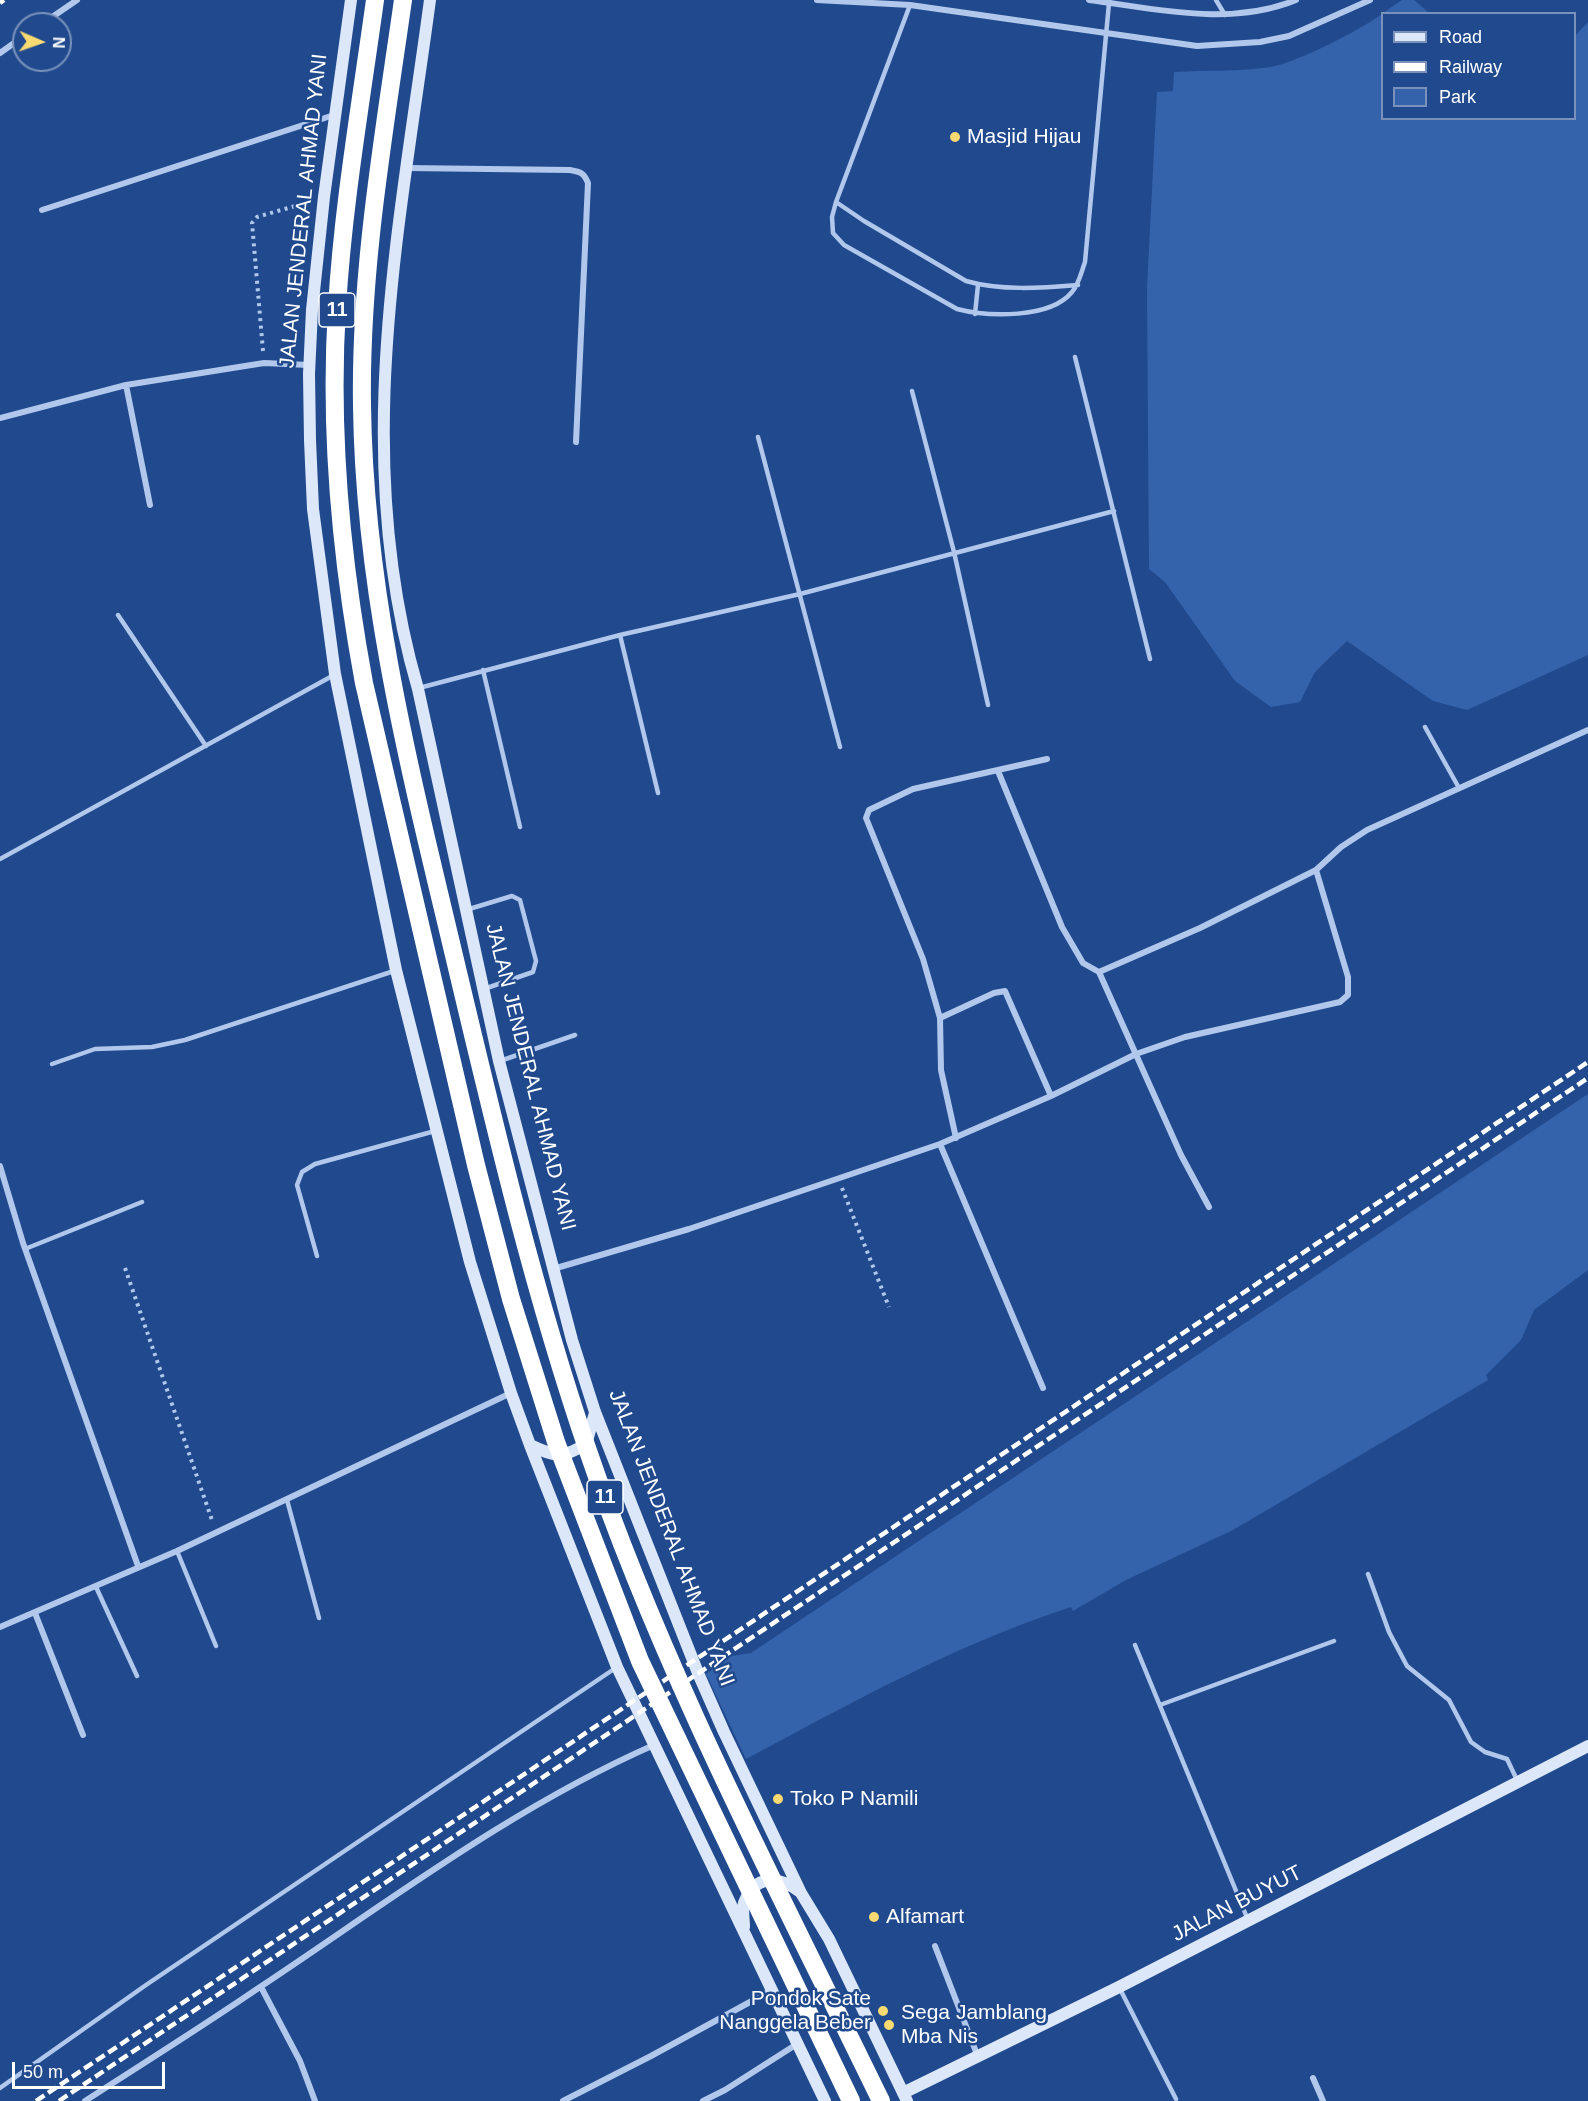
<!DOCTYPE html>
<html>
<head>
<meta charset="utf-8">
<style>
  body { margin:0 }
  #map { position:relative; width:1588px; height:2101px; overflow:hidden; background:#214a8e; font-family:Arial,sans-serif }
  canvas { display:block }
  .legend { position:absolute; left:1381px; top:12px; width:195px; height:108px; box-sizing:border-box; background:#214a8e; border:2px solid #7a92bb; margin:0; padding:8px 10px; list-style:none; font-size:18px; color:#fff }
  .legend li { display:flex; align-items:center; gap:12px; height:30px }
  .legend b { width:30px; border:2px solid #7a92bb }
  .north { position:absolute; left:12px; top:12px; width:60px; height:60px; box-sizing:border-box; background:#214a8e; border:2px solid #7a92bb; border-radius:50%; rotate:92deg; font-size:16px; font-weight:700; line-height:24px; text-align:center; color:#fff }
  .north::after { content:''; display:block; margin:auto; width:21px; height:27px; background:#f8d972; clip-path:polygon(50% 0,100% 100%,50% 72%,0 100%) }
  .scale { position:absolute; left:12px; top:2062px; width:153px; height:27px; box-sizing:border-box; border:3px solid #fff; border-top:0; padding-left:8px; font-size:18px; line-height:21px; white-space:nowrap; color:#fff; -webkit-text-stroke:4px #214a8e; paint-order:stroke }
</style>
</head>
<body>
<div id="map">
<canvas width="1588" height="2101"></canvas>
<ul class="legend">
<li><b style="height:8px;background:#dce7f9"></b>Road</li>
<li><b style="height:8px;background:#fff"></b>Railway</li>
<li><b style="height:16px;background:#3563ab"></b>Park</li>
</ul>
<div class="north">N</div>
<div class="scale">50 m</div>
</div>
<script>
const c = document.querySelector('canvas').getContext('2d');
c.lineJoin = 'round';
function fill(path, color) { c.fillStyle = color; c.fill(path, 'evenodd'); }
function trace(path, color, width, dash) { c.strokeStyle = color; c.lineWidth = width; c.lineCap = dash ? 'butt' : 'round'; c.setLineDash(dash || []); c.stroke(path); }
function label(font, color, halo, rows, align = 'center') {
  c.font = font + ' Arial,sans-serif'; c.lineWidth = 5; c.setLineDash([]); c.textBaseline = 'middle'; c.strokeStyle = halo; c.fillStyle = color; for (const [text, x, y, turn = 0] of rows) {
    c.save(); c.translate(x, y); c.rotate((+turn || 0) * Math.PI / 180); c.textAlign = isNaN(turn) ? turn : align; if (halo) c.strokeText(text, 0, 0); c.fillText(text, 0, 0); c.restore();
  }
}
fill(new Path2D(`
  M 1402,0 L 1414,0 L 1429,13 L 1383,13 Z
  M 1382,14 L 1382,118 L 1574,118 L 1575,36 L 1588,22 L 1588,655 L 1467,710 L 1433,701 L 1347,641 L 1315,672 L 1300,702 L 1271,707 L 1235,681 L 1165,582 L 1149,569 L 1147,288 L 1157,92 L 1173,91 L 1174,72 C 1206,70 1240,72 1271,67 C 1298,62 1360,30 1382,14 Z
  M 1588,1094 L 1588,1270 L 1534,1310 L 1521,1340 L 1486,1375 L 1488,1380 L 1233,1530 L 1126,1580 L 1073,1611 L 1071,1607 C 957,1644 851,1703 746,1759 L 706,1674 L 732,1656 L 751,1653 Z`), '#3563ab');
trace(new Path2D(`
  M 263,351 L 252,223 L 257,217 L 309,202
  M 842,1188 L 889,1307
  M 125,1268 L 213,1523`), '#b1c8ec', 4, [3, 4.5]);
trace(new Path2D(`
  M 1216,0 L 1225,15
  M 910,5 L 836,202 L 832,217 L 833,233 L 844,245 L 957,309 C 988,317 1050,319 1072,292 C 1079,284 1081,273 1085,262 L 1109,3
  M 836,202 L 864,221 L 966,281 C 1000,291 1042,288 1078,285
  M 975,314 L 978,285
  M 1075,357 L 1150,659
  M 912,391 L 954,552 L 988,705
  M 758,437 L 840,747
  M 118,615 L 206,746
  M 620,635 L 658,793
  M 483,670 L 520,827
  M 419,688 L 620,635 L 800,594 L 1114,511
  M 1425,727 L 1459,788
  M 0,859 L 334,675
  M 466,910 L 512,896 L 520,900 L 536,961 L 533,972 L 484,989
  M 500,1061 L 575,1035
  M 52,1064 L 95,1049 L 152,1047 L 185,1040 L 394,971
  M 25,1249 L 142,1202
  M 317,1256 L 297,1185 L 302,1172 L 315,1164 L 435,1131
  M 287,1500 L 319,1618
  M 177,1551 L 216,1646
  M 1368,1574 L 1389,1632 L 1407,1666 L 1449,1700 L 1471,1742 L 1485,1752 L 1507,1759 L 1517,1780
  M 96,1587 L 137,1676
  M 1135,1645 L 1248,1920
  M 1160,1705 L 1334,1641
  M 1120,1989 L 1176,2099
  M 0,2088 L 146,1985 L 617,1667`), '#b1c8ec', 4.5);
trace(new Path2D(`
  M 817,0 L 910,5 L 1197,46 L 1260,42 L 1289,36 L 1370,0
  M 1089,0 C 1158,9 1230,27 1296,0
  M 42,24 L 77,0
  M 0,53 L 24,36
  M 406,168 L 570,170 C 581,172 584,173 588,183 L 576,442
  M 42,210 L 334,115
  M 126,385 L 150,505
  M 0,418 L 126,385 L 264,363 L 309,365
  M 998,771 L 1062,927 L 1083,963 L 1099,972 L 1181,1155 L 1209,1207
  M 1099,972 L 1200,928 L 1316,870 L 1341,847 L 1367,830 L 1588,730
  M 940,1018 L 994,993 L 1005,991 L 1051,1096
  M 956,1138 L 941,1070 L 940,1018 L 923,959 L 866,818 L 869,810 L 913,789 L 1047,759
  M 940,1144 L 1043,1388
  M 0,1166 L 23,1243 L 138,1566
  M 553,1269 L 689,1229 L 940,1144 L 1051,1096 L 1136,1054 L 1185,1037 L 1340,1002 L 1348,995 L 1348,977 L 1316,870
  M 35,1613 L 83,1735
  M 0,1627 L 177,1551 L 511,1393
  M 935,1946 L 978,2057
  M 261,1987 L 300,2061 L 315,2101
  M 1313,2078 L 1323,2101
  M 85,2101 C 144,2063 203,2026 260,1987 C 388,1902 513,1807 654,1745
  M 563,2101 L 651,2056 L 772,1990
  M 703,2101 L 725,2090 L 797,2044`), '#b1c8ec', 6);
trace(new Path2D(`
  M 351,0 L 324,197 L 312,310 L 309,374 L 310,440 L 313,509 L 335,674 L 396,970 L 470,1262 L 511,1393 L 530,1445 L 617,1667 L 825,2101
  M 430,0 C 399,232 350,457 418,689 L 499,1061 L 572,1340 L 595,1412 L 698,1673 L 724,1732 L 801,1893 L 829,1939 L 907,2101
  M 530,1445 C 556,1457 562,1459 586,1444 L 595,1413
  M 744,1927 C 744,1920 742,1910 744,1903 C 755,1874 778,1876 799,1891
  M 903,2093 L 1119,1987 L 1588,1746`), '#dce7f9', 12);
trace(new Path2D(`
  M 375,0 C 361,102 343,205 337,307 C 329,433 341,559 364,683 L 476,1165 L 511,1299 L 556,1442 L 640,1661 L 851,2101
  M 403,0 C 384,134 360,269 362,405 C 364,583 406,755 447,926 C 489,1102 529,1278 587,1448 C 664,1674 777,1887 881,2101`), '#fff', 18);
trace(new Path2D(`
  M 0,3 L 4,0
  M 36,2101 L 1588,1062
  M 59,2101 L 1588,1078`), '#fff', 4.5, [10, 4.5]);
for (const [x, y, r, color] of [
  [955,137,6,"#f8d972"],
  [778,1799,6,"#f8d972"],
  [874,1917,6,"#f8d972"],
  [883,2011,6,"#f8d972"],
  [889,2025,6,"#f8d972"]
]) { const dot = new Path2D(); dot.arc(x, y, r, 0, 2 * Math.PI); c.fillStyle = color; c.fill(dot); trace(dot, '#214a8e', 2); }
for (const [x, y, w] of [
  [337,310,36],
  [605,1497,36]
]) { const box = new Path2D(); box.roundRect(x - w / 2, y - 17, w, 34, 4.5); c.fillStyle = '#214a8e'; c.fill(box); trace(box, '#fff', 1.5); }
label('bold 20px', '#fff', null, [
  ["11",337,310],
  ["11",605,1497]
]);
label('21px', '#fff', '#214a8e', [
  ["Masjid Hijau",967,137],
  ["Toko P Namili",790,1799],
  ["Alfamart",886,1917],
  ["Pondok Sate",871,1999,"right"],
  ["Nanggela Beber",871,2023,"right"],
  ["Sega Jamblang",901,2013],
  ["Mba Nis",901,2037]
], 'left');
label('21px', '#fff', '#214a8e', [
  ["JALAN JENDERAL AHMAD YANI",304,211,-84],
  ["JALAN JENDERAL AHMAD YANI",530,1077,76],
  ["JALAN JENDERAL AHMAD YANI",671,1538,69],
  ["JALAN BUYUT",1237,1904,-27]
]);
</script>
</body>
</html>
